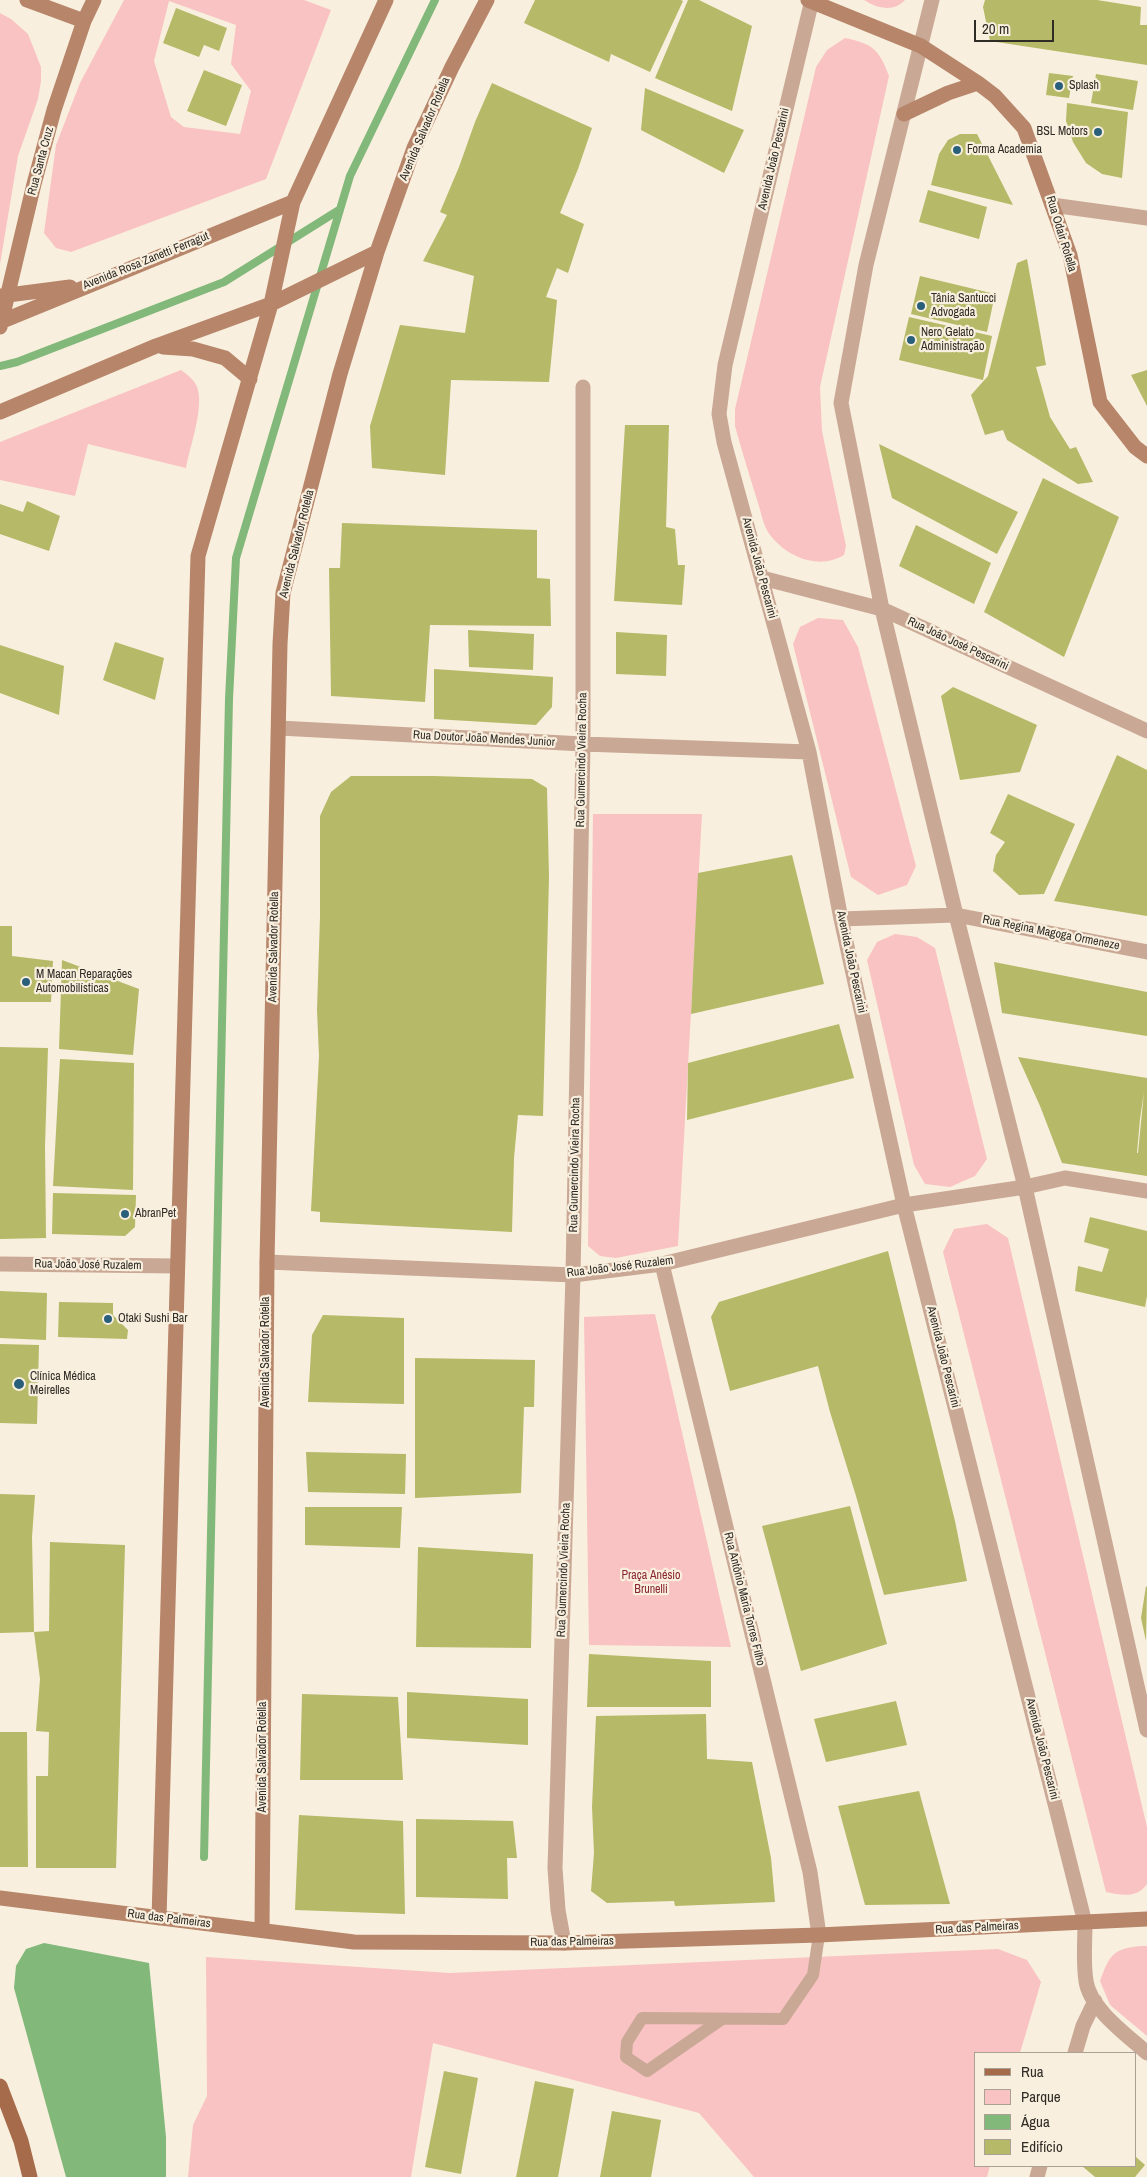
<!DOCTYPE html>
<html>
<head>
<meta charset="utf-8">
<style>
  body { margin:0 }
  #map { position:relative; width:1147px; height:2177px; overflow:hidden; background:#f9efde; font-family:"Archivo Narrow",sans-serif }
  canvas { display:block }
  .legend { position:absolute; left:974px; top:2052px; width:162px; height:115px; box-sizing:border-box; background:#f9efde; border:1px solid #a8a194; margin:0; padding:6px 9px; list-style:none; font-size:15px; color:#2f2b25 }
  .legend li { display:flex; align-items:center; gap:10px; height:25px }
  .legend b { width:25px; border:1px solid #a8a194 }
  .scale { position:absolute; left:974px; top:20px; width:80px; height:22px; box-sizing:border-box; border:2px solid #2f2b25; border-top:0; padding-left:6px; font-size:15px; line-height:18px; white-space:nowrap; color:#2f2b25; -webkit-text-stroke:4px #f9efde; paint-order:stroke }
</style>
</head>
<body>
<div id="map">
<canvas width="1147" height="2177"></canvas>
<ul class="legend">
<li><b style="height:6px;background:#a66b4a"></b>Rua</li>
<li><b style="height:14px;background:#f9c3c3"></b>Parque</li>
<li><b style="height:14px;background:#82b87a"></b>Água</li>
<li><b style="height:14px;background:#b6b967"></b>Edifício</li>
</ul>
<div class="scale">20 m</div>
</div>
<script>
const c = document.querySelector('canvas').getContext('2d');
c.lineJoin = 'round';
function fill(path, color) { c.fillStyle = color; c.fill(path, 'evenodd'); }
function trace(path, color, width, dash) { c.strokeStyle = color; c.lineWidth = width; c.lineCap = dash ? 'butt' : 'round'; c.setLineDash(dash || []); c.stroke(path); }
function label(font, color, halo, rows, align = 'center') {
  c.font = font + ' "Archivo Narrow",sans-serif'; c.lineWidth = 4.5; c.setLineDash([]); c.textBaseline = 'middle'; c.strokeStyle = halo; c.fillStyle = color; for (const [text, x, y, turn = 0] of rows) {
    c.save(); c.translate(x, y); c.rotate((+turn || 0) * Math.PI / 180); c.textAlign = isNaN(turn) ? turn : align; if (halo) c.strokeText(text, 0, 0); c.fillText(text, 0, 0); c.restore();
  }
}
fill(new Path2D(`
  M 124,0 L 304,0 L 331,10 L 266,179 L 71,252 L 56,248 L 44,233 L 56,145 L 80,83 ZM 169,1 L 236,25 L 231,64 L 251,91 L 240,134 L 184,127 L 171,117 L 154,61 Z
  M 864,0 L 905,0 C 893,13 877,8 864,0 Z
  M 0,13 L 11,19 L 28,34 L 41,67 L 41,81 L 38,99 L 18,156 L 0,264 Z
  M 845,38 C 873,44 879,49 889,76 L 820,387 L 822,431 L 846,546 L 844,555 C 818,571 784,556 768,532 C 763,524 761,512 758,503 C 750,477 742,452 735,426 L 735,409 L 816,67 L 827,50 Z
  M 181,370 C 188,375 196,381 198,390 C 203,411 190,446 186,468 L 88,444 L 75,496 L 0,480 L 0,442 Z
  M 818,618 L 843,620 L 858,647 L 916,866 L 907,885 L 878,895 L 851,877 L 793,644 L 800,627 Z
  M 593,814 L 702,814 L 678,1246 L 616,1258 L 600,1256 L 588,1246 Z
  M 895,934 L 917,937 L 935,948 L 987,1159 L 975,1176 L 950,1187 L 925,1184 L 914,1165 L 867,960 L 877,942 Z
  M 987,1224 L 1008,1238 L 1147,1827 L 1147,1884 C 1137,1899 1121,1895 1106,1892 L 943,1252 L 954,1229 Z
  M 655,1314 L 731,1647 L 589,1645 L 584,1317 Z
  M 1141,1946 L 1147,1946 L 1147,2036 L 1110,2005 L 1100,1981 C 1110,1955 1112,1949 1141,1946 Z
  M 998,1949 L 1027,1960 L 1041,1982 L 1020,2053 L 976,2053 L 976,2166 L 990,2166 L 987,2177 L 754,2177 L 699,2113 L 433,2043 L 411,2177 L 188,2177 L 193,2125 L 207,2096 L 206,1957 L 450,1973 Z`), '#f9c3c3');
fill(new Path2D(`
  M 44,1943 L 149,1963 L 166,2137 L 166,2177 L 66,2177 L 14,1988 L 16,1966 L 26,1949 Z`), '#82b87a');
trace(new Path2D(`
  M 0,366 L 17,362 L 224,282 L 339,210
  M 204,1857 L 229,699 L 236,558 L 350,176 L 435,0`), '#82b87a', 8);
fill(new Path2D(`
  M 535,0 L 681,0 L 683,1 L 650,72 L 611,54 L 609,62 L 524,23 Z
  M 688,0 L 699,0 L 752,26 L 732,111 L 655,78 Z
  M 985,0 L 1097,0 L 1141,7 L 1140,25 L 1147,25 L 1147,65 L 990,41 L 983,7 Z
  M 176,8 L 227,28 L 219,51 L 204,45 L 199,57 L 163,43 Z
  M 204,70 L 242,85 L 226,126 L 187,111 Z
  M 1049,73 L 1073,76 L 1069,98 L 1046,95 Z
  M 1096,74 L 1138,81 L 1133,110 L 1091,103 Z
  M 492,83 L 592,128 L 578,169 L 560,213 L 584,224 L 568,273 L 557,268 L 546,297 L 557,300 L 549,382 L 451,380 L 445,475 L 372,468 L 370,426 L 400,325 L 465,333 L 474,276 L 423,261 L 447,215 L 440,212 L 459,167 L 475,122 Z
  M 645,88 L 744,130 L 724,173 L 641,130 Z
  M 1067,103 L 1128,112 L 1122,178 L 1102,174 L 1086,163 L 1073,142 L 1066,121 Z
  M 960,134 L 977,134 L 1013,205 L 931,185 L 939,154 L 948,140 Z
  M 928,190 L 987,207 L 979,239 L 919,222 Z
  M 1027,259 L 1046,365 L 1036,367 L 1050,417 L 1070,449 L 1076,447 L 1093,482 L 1078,484 L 1007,440 L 1003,430 L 985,435 L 971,395 L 988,376 L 1017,263 Z
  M 920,276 L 995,294 L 987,332 L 911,314 Z
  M 909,317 L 992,336 L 983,380 L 899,360 Z
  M 1147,370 L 1147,406 L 1131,375 Z
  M 625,425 L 669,425 L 666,527 L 675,529 L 678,565 L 685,565 L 682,605 L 614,601 Z
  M 879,444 L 1018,512 L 997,554 L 892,498 Z
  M 1043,478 L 1119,517 L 1064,657 L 984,612 Z
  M 27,501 L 60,516 L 49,551 L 0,534 L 0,504 L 23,512 Z
  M 342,523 L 537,530 L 537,578 L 550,579 L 551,626 L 430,625 L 425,702 L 331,696 L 329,568 L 340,568 Z
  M 916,525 L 991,563 L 974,604 L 899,566 Z
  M 468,630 L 534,634 L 533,670 L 469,667 Z
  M 616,632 L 667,635 L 666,676 L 616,674 Z
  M 115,642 L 164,658 L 155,700 L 103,680 Z
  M 0,645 L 64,666 L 59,715 L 0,693 Z
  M 434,669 L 553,677 L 552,707 L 536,725 L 434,719 Z
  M 953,687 L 1037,725 L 1020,772 L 960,780 L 941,696 Z
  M 1117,755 L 1147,770 L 1147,916 L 1054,901 Z
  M 351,776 L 434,776 L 532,779 L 547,788 L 549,877 L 543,1116 L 518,1115 L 514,1158 L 512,1232 L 320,1222 L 320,1212 L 311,1211 L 319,1056 L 317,1010 L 320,917 L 320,816 L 331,792 Z
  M 1008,794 L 1075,824 L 1044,894 L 1019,895 L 993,871 L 996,855 L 1005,842 L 990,833 Z
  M 792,855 L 824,984 L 691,1014 L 698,873 Z
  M 0,926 L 12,926 L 12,956 L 53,961 L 51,1002 L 0,1002 Z
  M 62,960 L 139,989 L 133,1055 L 59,1049 Z
  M 994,962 L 1147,992 L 1147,1036 L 1002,1013 Z
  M 839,1024 L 854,1078 L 687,1120 L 688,1063 Z
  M 0,1047 L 48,1048 L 45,1147 L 46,1238 L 0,1239 Z
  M 1018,1057 L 1147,1078 L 1147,1176 L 1062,1163 L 1040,1106 ZM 1144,1092 L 1138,1153 L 1137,1153 L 1140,1119 Z
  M 60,1059 L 134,1063 L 133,1190 L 53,1186 Z
  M 53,1193 L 136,1195 L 135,1227 L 125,1236 L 52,1234 Z
  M 1090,1217 L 1147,1231 L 1147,1296 L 1145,1307 L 1075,1291 L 1078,1266 L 1102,1272 L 1109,1249 L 1084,1242 Z
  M 888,1251 L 955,1521 L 967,1581 L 884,1595 L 856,1496 L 830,1412 L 818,1366 L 730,1391 L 711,1317 L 719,1302 Z
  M 0,1291 L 47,1293 L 46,1340 L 0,1338 Z
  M 59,1302 L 113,1303 L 113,1315 L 128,1330 L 127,1339 L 58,1337 Z
  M 323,1315 L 404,1318 L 404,1404 L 308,1402 L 312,1335 Z
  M 0,1344 L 39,1345 L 37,1424 L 0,1423 Z
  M 415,1358 L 535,1360 L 534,1407 L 524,1407 L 521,1493 L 415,1498 Z
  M 306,1452 L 406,1454 L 405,1494 L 308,1492 Z
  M 0,1494 L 35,1495 L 32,1537 L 34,1632 L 49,1631 L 50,1542 L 125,1545 L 116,1868 L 36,1868 L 36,1776 L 48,1776 L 49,1732 L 36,1731 L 40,1679 L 34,1632 L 0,1633 Z
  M 850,1506 L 887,1644 L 801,1671 L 762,1526 Z
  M 305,1507 L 402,1507 L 400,1548 L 305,1545 Z
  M 418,1547 L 533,1554 L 531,1648 L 416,1647 Z
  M 1146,1586 L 1147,1587 L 1146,1641 L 1141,1618 Z
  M 589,1654 L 711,1661 L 711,1707 L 587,1707 Z
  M 407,1692 L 528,1699 L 528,1745 L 407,1738 Z
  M 302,1694 L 398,1697 L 403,1780 L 300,1780 Z
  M 896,1701 L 907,1745 L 826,1762 L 814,1719 Z
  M 706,1714 L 707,1759 L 752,1762 L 771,1858 L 775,1902 L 675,1906 L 674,1901 L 607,1903 L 591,1891 L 594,1853 L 592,1807 L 596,1716 Z
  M 0,1732 L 27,1732 L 28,1867 L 0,1867 Z
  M 919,1791 L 950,1904 L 865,1905 L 838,1806 Z
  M 299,1815 L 403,1821 L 405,1914 L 295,1910 Z
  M 416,1819 L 513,1821 L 517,1858 L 507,1858 L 508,1899 L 416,1897 Z
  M 444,2071 L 478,2078 L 461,2174 L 425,2167 Z
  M 535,2081 L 574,2089 L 558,2177 L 516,2177 Z
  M 612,2111 L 661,2120 L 651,2177 L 600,2177 Z
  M 1136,2157 L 1145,2165 L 1135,2177 L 1095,2177 L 1082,2166 L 1136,2166 Z`), '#b6b967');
trace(new Path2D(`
  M 722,2019 L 647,2071 L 626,2057 L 627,2042 L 642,2018 L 783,2019 L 813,1975 L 819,1935`), '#caa896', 12);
trace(new Path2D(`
  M 812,0 L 725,365 L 719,414 L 724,442 L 809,752 L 841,919 L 904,1205 L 1085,1923 C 1085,1941 1083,1962 1086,1981 C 1090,2009 1127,2035 1147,2053
  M 932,0 L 866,265 L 841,403 L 882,609 L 956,915 L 1025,1187 L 1147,1730
  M 1052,205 L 1147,218
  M 762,578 L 882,609 L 1147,731
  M 279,728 L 583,744 L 809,752
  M 841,919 L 956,915 L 1147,952
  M 267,1262 L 573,1275 L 662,1264 L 904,1205 L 1025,1187 L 1065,1178 L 1147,1191
  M 0,1264 L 177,1266
  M 662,1264 L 810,1872 L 819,1935
  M 564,1943 L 558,1910 L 555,1868 L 573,1275 L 583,744 L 583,387
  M 1075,2053 L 1083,2026 L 1095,2001
  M 1037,2177 L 1040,2166`), '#caa896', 15);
trace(new Path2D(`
  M 27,0 L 84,21
  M 808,0 L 921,46 L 978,83 L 995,96 L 1024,128 L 1070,255 L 1100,402 L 1135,447 L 1147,456
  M 904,114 L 948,93 L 978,83
  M 0,296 L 70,287
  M 0,322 L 293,202
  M 0,327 L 34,184 L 54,110 L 84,21 L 94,0
  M 163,347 L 193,349 L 225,358 L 250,379
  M 0,412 L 156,346 L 271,304 L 377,252
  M 0,1898 L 354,1942 L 564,1943 L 819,1935 L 1147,1919
  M 159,1918 L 198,556 L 271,304 L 293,202 L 386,0
  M 262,1930 L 267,1262 L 280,644 L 283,593 L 340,374 L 377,252 L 414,148 L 452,67 L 487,0`), '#b6856a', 15);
trace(new Path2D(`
  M 0,2086 L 21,2141 L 30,2177`), '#a66b4a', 15);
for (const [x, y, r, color] of [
  [1059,86,5,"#295f7a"],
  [1098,132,5,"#295f7a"],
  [957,150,5,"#295f7a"],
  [921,306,5,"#295f7a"],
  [911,340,5,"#295f7a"],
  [26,982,5,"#295f7a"],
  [125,1214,5,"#295f7a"],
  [108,1319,5,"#295f7a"],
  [19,1384,6,"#295f7a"]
]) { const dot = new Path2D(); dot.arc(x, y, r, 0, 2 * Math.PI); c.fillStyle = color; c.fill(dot); trace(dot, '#f9efde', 2); }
label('12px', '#2f2b25', '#f9efde', [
  ["Splash",1069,86],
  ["BSL Motors",1088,132,"right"],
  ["Forma Academia",967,150],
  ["Tânia Santucci",931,299],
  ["Advogada",931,313],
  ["Nero Gelato",921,333],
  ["Administração",921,347],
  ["M Macan Reparações",36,975],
  ["Automobilísticas",36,989],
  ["AbranPet",135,1214],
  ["Otaki Sushi Bar",118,1319],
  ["Clínica Médica",30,1377],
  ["Meirelles",30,1391]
], 'left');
label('12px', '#2f2b25', '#f9efde', [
  ["Avenida Salvador Rotella",425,129,-67],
  ["Avenida João Pescarini",774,159,-77],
  ["Rua Santa Cruz",41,161,-75],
  ["Rua Odair Rotella",1061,234,73],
  ["Avenida Rosa Zanetti Ferragut",146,261,-22],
  ["Avenida Salvador Rotella",297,544,-76],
  ["Avenida João Pescarini",759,568,75],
  ["Rua João José Pescarini",958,644,25],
  ["Rua Doutor João Mendes Junior",484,739,3],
  ["Rua Gumercindo Vieira Rocha",582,760,-89],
  ["Rua Regina Magoga Ormeneze",1051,933,11],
  ["Avenida Salvador Rotella",274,947,-89],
  ["Avenida João Pescarini",851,962,78],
  ["Rua Gumercindo Vieira Rocha",575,1165,-89],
  ["Rua João José Ruzalem",88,1265,1],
  ["Rua João José Ruzalem",620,1267,-7],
  ["Avenida Salvador Rotella",266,1352,-90],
  ["Avenida João Pescarini",943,1357,76],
  ["Rua Gumercindo Vieira Rocha",564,1570,-88],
  ["Rua Antônio Maria Torres Filho",744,1599,76],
  ["Avenida João Pescarini",1042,1749,76],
  ["Avenida Salvador Rotella",263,1757,-90],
  ["Rua das Palmeiras",169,1919,7],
  ["Rua das Palmeiras",977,1928,-3],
  ["Rua das Palmeiras",572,1942,-1]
]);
label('12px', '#8a2631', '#f9efde', [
  ["Praça Anésio",651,1576],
  ["Brunelli",651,1590]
]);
</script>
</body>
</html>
